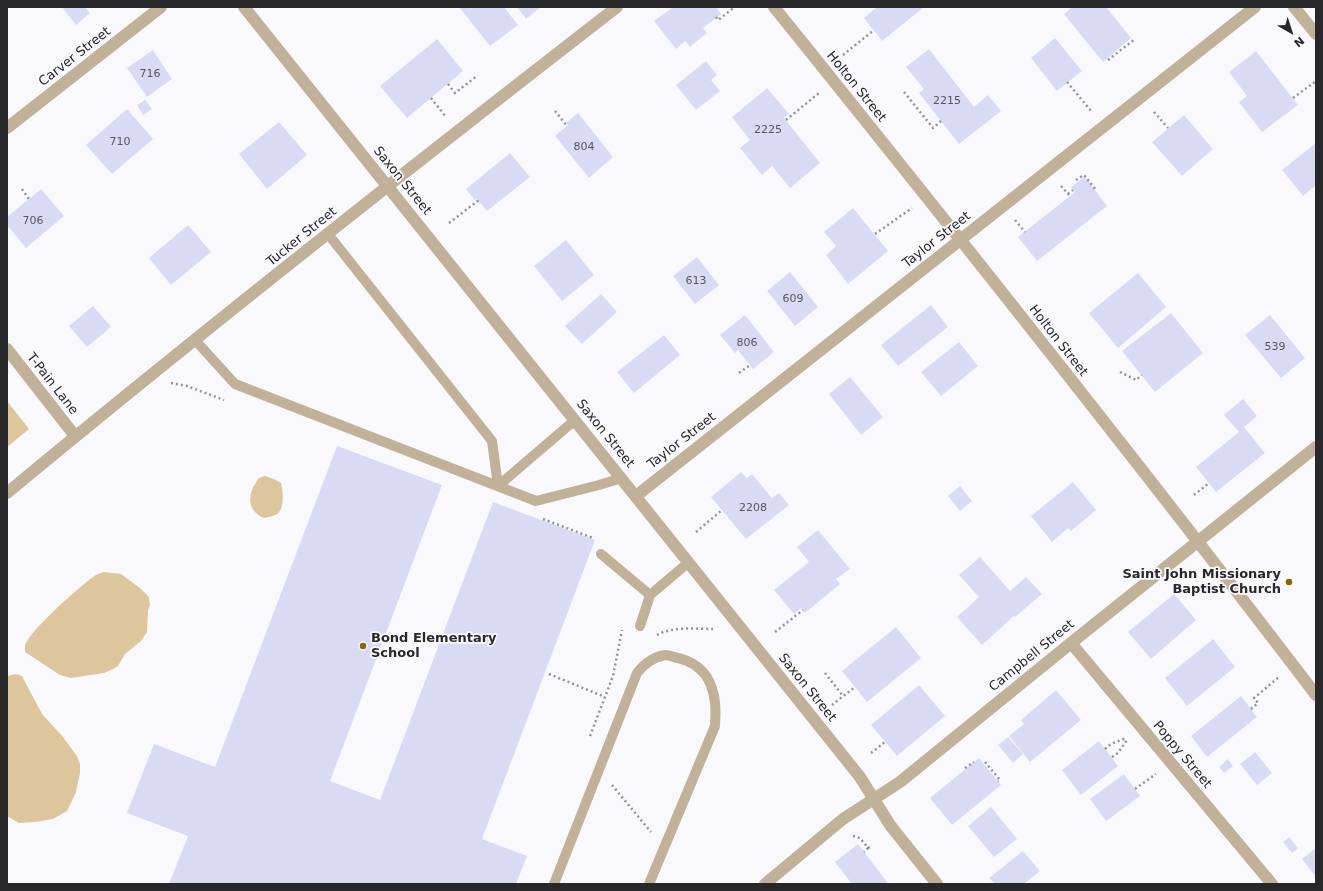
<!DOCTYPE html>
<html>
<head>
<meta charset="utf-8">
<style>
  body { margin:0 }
  #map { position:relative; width:1323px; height:891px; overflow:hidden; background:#f9f9fd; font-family:"DejaVu Sans",sans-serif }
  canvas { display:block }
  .frame { position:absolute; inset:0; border:8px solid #28282a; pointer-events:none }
  .north { position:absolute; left:1271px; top:12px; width:40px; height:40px; -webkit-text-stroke:3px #f9f9fd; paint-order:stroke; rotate:141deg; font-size:11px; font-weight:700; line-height:16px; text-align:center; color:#28282a }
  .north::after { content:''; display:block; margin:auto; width:14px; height:18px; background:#28282a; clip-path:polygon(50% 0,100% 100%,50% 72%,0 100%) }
</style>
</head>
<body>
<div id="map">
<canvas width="1323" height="891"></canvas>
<div class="frame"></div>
<div class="north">N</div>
</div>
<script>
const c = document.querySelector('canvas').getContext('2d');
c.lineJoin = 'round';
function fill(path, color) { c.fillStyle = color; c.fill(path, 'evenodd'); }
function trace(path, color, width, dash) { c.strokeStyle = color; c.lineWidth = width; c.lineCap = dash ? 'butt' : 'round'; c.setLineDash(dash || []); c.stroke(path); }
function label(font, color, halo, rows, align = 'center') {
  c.font = font + ' "DejaVu Sans",sans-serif'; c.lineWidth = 3.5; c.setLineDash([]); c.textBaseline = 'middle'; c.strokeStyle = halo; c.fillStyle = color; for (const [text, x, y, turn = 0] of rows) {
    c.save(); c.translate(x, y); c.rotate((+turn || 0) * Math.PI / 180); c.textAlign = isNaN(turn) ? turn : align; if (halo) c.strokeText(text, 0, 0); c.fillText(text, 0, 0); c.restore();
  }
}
fill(new Path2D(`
  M 7,401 L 29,429 L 7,447 Z
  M 265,476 L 274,479 L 281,483 C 283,491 285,509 277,514 C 274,516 268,517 264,518 C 245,510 248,492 259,478 Z
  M 104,572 L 121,574 L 140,588 L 149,597 L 150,605 L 148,611 L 147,632 L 141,641 L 125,654 L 118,666 L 111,670 L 104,673 L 71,678 L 60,675 L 25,652 C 25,652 25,646 25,646 C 28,632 82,584 96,575 C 98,574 101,573 104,572 Z
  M 16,674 L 22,676 L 42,714 L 63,737 L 77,756 L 80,764 L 80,773 L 76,792 L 67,811 L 53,819 L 35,822 L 19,823 L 7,816 L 7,676 Z`), '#ddc59c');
fill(new Path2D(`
  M 62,7 L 85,7 L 90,13 L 76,25 Z
  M 459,7 L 504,7 L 518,25 L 490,46 Z
  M 517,7 L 541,7 L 526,19 Z
  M 673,7 L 716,7 L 721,14 L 703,28 L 707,33 L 690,47 L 685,41 L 676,49 L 654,21 Z
  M 877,7 L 924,7 L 882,41 L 864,18 Z
  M 1070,7 L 1106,7 L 1131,38 L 1103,62 L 1064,14 L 1071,8 Z
  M 1055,38 L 1082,71 L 1057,91 L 1031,58 Z
  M 437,39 L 463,71 L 407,118 L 380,86 Z
  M 929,49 L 974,107 L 988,95 L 1001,111 L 959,144 L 919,93 L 924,89 L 906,67 Z
  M 153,50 L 172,79 L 147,97 L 127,68 Z
  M 1256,51 L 1298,105 L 1262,132 L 1239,102 L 1247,96 L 1229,72 Z
  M 706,61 L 717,75 L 711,80 L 720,91 L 696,110 L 676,85 Z
  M 767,88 L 789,114 L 784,118 L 820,163 L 790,188 L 772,166 L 762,175 L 740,148 L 750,140 L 732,117 Z
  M 145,100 L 152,109 L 143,115 L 137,105 Z
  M 127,109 L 153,139 L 112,174 L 86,145 Z
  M 578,113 L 613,157 L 589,178 L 555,136 L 568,125 L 566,123 Z
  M 1184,115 L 1213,149 L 1182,176 L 1152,142 Z
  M 279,122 L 307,155 L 267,189 L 239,154 Z
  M 1316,143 L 1316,185 L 1303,196 L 1282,170 Z
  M 510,153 L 530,177 L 487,211 L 477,199 L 475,200 L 466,189 Z
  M 1085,176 L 1107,206 L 1037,261 L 1018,237 L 1075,192 L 1071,187 Z
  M 41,189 L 64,216 L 26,248 L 7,225 L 7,217 Z
  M 853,208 L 888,251 L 848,284 L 826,255 L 836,246 L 824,232 Z
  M 188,225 L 211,252 L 171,285 L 149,258 Z
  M 566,240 L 594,275 L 562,301 L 534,266 Z
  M 697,257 L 719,285 L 695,304 L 673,276 Z
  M 790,272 L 818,307 L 795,326 L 767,291 Z
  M 1138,273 L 1166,307 L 1118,348 L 1089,313 Z
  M 601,294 L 617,312 L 582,344 L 565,326 Z
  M 931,305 L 948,327 L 898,366 L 881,345 Z
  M 93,306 L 111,327 L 87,347 L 69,326 Z
  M 1171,313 L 1203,353 L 1155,392 L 1122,351 Z
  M 745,315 L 774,352 L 753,369 L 738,350 L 735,353 L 720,335 Z
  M 1270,315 L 1305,358 L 1281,378 L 1245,335 Z
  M 664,335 L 680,355 L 634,393 L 617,372 Z
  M 959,342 L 978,366 L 941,396 L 921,372 Z
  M 850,377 L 883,417 L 861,435 L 829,394 Z
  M 1243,399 L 1257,416 L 1244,427 L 1265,453 L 1216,492 L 1196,467 L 1239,432 L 1224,415 Z
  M 337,446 L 442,485 L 330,781 L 380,800 L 493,502 L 595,540 L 482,839 L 527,856 L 516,884 L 169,884 L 188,836 L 127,813 L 154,744 L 215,767 Z
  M 741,472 L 747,478 L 752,474 L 772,498 L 779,493 L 789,505 L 746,539 L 711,497 Z
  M 1073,482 L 1096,510 L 1071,531 L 1068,528 L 1052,542 L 1031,516 Z
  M 960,486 L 972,501 L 960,511 L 948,496 Z
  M 818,530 L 850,569 L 836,579 L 840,584 L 805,613 L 801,608 L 794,614 L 774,590 L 809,562 L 797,547 Z
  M 980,557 L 1010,591 L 1026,577 L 1042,594 L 1015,617 L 1014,616 L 982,645 L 957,617 L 979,597 L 959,575 Z
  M 1174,594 L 1196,620 L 1151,659 L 1128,632 Z
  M 896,627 L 921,658 L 867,702 L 842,671 Z
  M 1213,639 L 1235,667 L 1187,706 L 1165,678 Z
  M 919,685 L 945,716 L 897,756 L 871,725 Z
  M 1056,690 L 1081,720 L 1030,762 L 1009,736 L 1024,724 L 1021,720 Z
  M 1241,696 L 1257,717 L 1207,757 L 1191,736 Z
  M 1008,737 L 1023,754 L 1013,763 L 998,745 Z
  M 1099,741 L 1118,766 L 1081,795 L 1062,770 Z
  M 1255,752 L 1272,773 L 1257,785 L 1240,764 Z
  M 979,758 L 1001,785 L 952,825 L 930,798 Z
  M 1228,759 L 1233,766 L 1224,773 L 1219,767 Z
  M 1124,774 L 1140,796 L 1106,821 L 1090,799 Z
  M 991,807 L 1017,839 L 994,857 L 968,826 Z
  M 1289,837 L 1298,848 L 1292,853 L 1283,842 Z
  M 858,844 L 887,882 L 884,884 L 852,884 L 835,862 Z
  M 1316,848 L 1316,877 L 1302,859 Z
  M 1023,851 L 1040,871 L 1024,884 L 995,884 L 989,878 Z`), '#d9dbf5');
trace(new Path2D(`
  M 716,17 L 718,20 L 735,7
  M 843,55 L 874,30
  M 1108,60 L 1135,39
  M 1067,82 L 1092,112
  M 448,84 L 455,93 L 477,76
  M 904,92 L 933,128 L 941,121
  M 431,98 L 446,117
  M 1293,98 L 1316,81
  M 555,111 L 567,126
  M 1154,112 L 1168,128
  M 786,120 L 819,93
  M 1076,180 L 1084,175 L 1096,190
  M 1061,186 L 1070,196
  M 22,189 L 29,199
  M 1068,194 L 1073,190
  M 1015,220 L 1025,232
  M 449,223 L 479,200
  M 875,234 L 912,208
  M 1120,372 L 1136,380 L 1142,375
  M 739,373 L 750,365
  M 171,383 L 187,386 L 224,400
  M 1194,495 L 1209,483
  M 543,519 L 593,538
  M 696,532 L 722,510
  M 775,632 L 803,610
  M 657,635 C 673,626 696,629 714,629
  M 825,673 L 843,696
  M 549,674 L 605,697
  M 832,705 L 855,687
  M 1251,709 L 1258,703 L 1254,698 L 1279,677
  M 590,736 L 613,676 L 622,630
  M 1105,749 L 1111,744 L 1126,738
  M 871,753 L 885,742
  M 1112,757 L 1118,753 L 1127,740
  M 985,762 L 1000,780 L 998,781
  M 965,768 L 974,762
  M 612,785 L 651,832
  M 1135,789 L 1156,774
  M 853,836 L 860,838 L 868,848 L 864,852
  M 868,848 L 871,846`), '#949497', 2.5, [2, 3]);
trace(new Path2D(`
  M 328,234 L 492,441 L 498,486
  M 195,340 L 235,384 L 536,501 L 599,485 L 622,478
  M 498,486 L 575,420
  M 601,554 L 650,595 L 640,626
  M 650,595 L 689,562
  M 554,884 L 637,673 C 644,664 653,657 665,655 C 668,655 671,656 674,657 C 689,660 703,667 710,683 C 716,697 716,710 715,726 L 649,884`), '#c0b198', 10);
trace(new Path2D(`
  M 244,7 L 860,777 L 890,825 L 937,884
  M 1294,7 L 1316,34
  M 7,128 L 161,7
  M 7,349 L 75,436
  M 7,493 C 207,327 412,166 617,7
  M 636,496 L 1255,7
  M 1071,643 L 1272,884
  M 765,884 L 843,819 L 900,782 L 1071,643 L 1316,447`), '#c0b198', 12);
trace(new Path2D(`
  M 774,7 C 957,234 1139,463 1316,695`), '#c0b198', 12);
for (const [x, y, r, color] of [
  [1289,582,4,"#8c6505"],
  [363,646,4,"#8c6505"]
]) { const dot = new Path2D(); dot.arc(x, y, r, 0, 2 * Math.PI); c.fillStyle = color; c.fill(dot); trace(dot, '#f9f9fd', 1.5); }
label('11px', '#54555d', null, [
  ["716",150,74],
  ["2215",947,101],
  ["2225",768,130],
  ["710",120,142],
  ["804",584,147],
  ["706",33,221],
  ["613",696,281],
  ["609",793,299],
  ["806",747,343],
  ["539",1275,347],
  ["2208",753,508]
]);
label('13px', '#28282a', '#f9f9fd', [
  ["Carver Street",75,57,-38],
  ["Holton Street",856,87,51],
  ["Saxon Street",402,181,51],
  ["Tucker Street",302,237,-39],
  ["Taylor Street",937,240,-38],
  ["Holton Street",1058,341,52],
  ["T-Pain Lane",52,384,52],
  ["Saxon Street",605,434,51],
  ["Taylor Street",682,441,-38],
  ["Campbell Street",1032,656,-39],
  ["Saxon Street",807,688,51],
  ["Poppy Street",1182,755,50]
]);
label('bold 13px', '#28282a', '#f9f9fd', [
  ["Saint John Missionary",1281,575],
  ["Baptist Church",1281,590],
  ["Bond Elementary",371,639,"left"],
  ["School",371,654,"left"]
], 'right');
</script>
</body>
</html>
